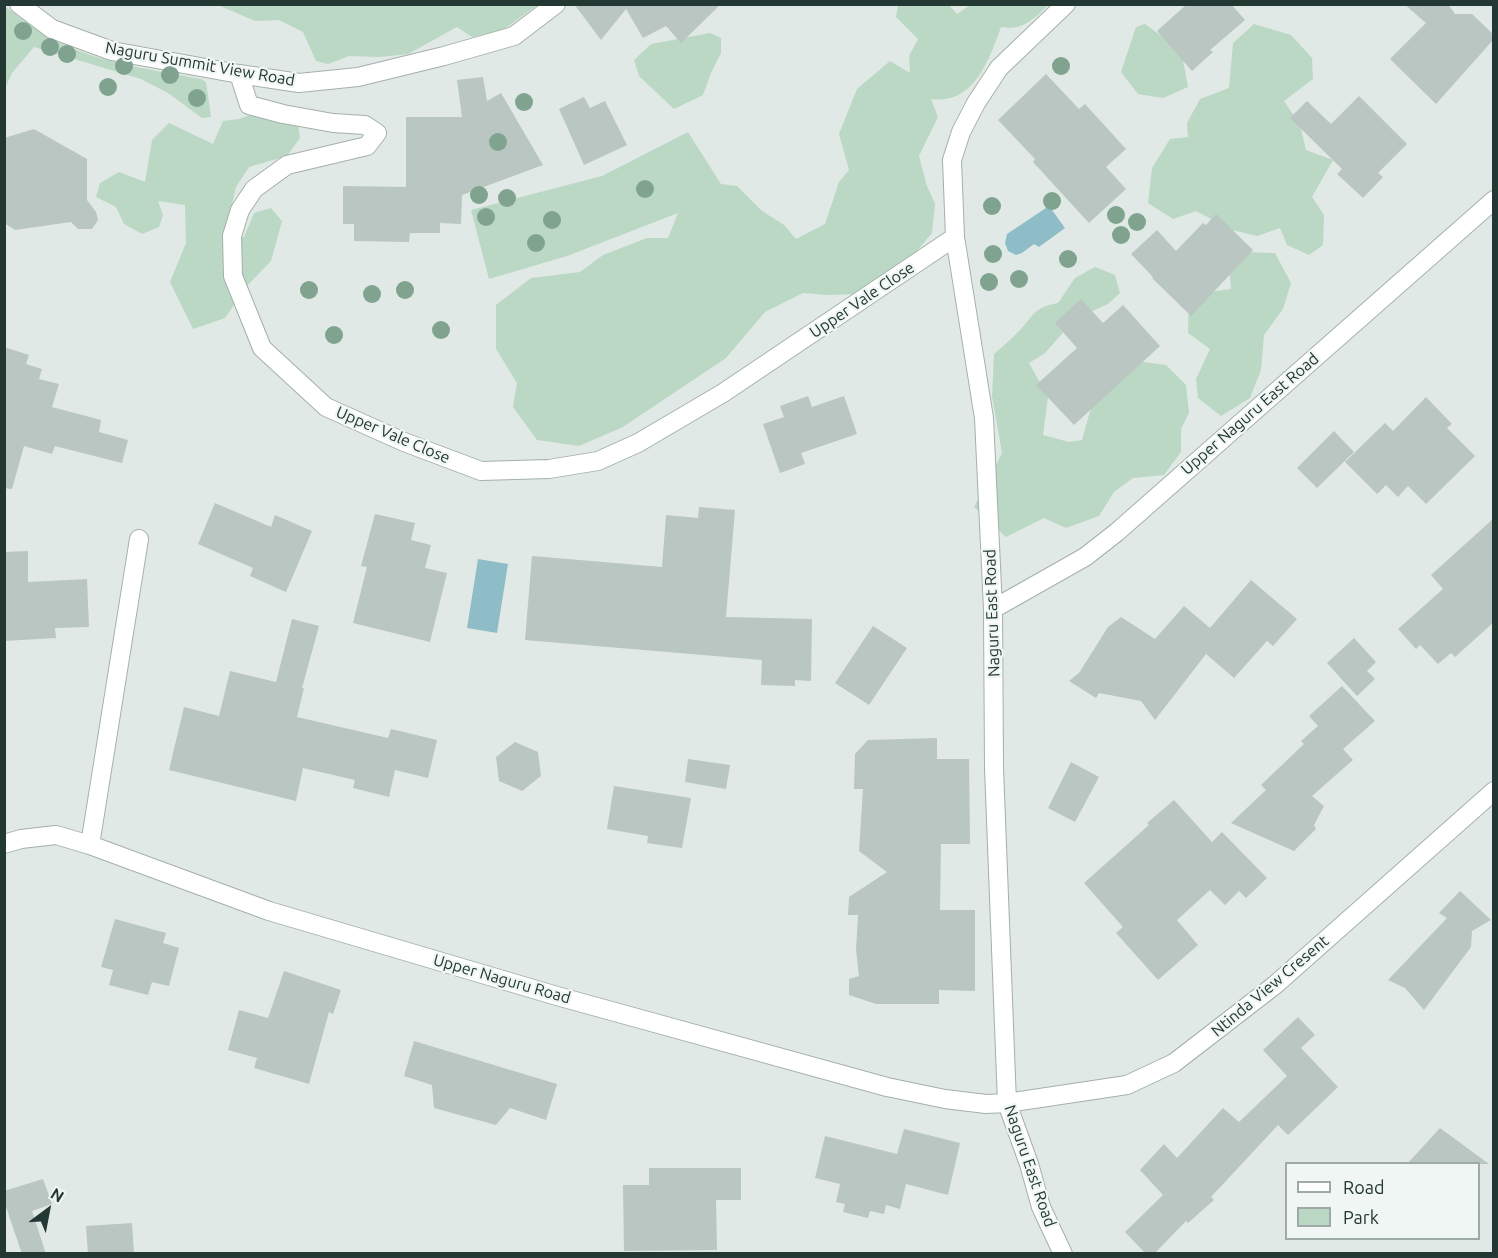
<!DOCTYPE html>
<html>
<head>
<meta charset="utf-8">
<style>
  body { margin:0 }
  #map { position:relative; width:1498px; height:1258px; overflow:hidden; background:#e0e9e5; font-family:Ubuntu,sans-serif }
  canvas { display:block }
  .frame { position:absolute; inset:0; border:6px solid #233733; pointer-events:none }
  .legend { position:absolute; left:1285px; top:1162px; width:195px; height:78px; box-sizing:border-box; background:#f0f6f3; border:2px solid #9eaaa6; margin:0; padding:8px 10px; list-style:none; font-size:18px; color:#233733 }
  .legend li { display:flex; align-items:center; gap:12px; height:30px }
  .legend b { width:30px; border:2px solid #9eaaa6 }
  .north { position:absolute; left:18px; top:1180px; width:60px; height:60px; -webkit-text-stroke:4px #f0f6f3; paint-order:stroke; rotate:32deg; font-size:16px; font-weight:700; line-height:24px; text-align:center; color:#233733 }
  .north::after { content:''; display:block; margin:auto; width:21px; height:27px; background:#233733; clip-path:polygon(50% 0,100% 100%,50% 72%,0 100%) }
</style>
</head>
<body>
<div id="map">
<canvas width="1498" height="1258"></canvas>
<div class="frame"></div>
<ul class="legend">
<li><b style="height:8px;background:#fff"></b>Road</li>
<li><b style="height:16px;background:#bbd8c4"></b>Park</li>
</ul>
<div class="north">N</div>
</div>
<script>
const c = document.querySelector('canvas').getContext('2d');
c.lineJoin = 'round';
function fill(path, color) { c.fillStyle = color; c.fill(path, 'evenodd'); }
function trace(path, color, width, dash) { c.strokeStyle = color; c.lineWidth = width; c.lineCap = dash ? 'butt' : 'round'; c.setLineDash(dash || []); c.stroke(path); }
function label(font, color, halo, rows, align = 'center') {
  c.font = font + ' Ubuntu,sans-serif'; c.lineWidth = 4.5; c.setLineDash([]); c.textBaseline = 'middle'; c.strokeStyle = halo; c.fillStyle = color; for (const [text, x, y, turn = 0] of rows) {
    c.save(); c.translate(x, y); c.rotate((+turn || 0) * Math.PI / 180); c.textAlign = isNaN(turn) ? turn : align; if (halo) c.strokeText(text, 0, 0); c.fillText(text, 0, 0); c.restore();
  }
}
fill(new Path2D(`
  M 218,5 L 537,5 L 503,30 L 472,37 L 457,27 L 408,54 L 379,57 L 349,56 L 328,64 L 316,61 L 303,32 L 279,20 L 255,21 Z
  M 898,5 L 949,5 L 957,14 L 970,5 L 1048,5 C 1034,19 1022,31 1001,27 C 989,60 974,105 931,99 L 938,117 L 919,156 L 927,186 L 935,204 L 932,233 L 909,260 L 856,294 L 827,295 L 803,293 L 765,312 L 726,358 L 623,427 L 579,446 L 537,440 L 513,407 L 517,383 L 496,349 L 496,305 L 531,278 L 580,272 L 603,255 L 647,238 L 668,238 L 678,213 L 567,256 L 489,279 L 471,210 L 602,176 L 688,132 L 721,184 L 737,186 L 762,211 L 784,225 L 796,239 L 825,224 L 839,182 L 849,170 L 839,134 L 857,89 L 890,61 L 910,73 L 909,56 L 918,39 L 896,17 Z
  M 5,6 C 17,15 29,25 42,33 C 89,62 148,69 201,79 L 206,82 L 211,117 L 202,118 L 168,93 L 141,79 L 34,47 L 12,73 L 5,88 Z
  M 1145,24 L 1181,50 L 1188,87 L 1163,98 L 1138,94 L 1121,72 L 1136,27 Z
  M 1254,24 L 1291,35 L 1312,58 L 1313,79 L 1284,101 L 1300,125 L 1306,150 L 1333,160 L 1312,197 L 1324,215 L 1323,245 L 1309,255 L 1287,245 L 1280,228 L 1257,236 L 1232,230 L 1196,211 L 1173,219 L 1148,203 L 1152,168 L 1170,139 L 1188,137 L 1187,123 L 1200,99 L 1229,88 L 1233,43 Z
  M 710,33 L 721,38 L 721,53 L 711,73 L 703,95 L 674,109 L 639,76 L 634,60 L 651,44 Z
  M 278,105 L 296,109 L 300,138 L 287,156 L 249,167 L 236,187 L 224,240 L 244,237 L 254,213 L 271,208 L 282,221 L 271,261 L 246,287 L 225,318 L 193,329 L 170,282 L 186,243 L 185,205 L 158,201 L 163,215 L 159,227 L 142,234 L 124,224 L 116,207 L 96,197 L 100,183 L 119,172 L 145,182 L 152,140 L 169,123 L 213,144 L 223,121 L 239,119 Z
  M 1238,252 L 1275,253 L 1291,283 L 1283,309 L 1264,335 L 1261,370 L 1250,398 L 1221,416 L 1198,398 L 1196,379 L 1210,349 L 1188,333 L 1189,295 L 1231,289 L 1229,264 Z
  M 1095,267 L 1115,275 L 1120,293 L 1108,304 L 1075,319 L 1045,353 L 1029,363 L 1048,397 L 1043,435 L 1069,442 L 1082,440 L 1096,390 L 1129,360 L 1166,365 L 1186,385 L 1189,413 L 1181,429 L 1181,452 L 1164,475 L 1133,478 L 1114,492 L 1099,516 L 1066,528 L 1044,518 L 1006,537 L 974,507 L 1002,453 L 992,396 L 994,354 C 1001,348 1009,341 1016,334 C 1034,317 1031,308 1058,303 L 1075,278 Z`), '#bbd8c4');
fill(new Path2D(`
  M 1049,206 L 1065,228 L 1039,247 L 1034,244 L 1022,253 L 1016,255 L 1008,251 L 1005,243 L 1007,234 Z
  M 478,559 L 508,564 L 497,633 L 467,628 Z`), '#8ebdc8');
fill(new Path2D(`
  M 574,4 L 721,4 L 681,43 L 666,26 L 643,38 L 626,9 L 601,40 Z
  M 1187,4 L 1231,4 L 1245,20 L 1210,50 L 1213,52 L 1192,71 L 1157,31 Z
  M 1404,4 L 1448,4 L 1455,14 L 1472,14 L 1494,35 L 1494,39 L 1436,104 L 1390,59 L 1426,23 Z
  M 1046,74 L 1079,109 L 1085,104 L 1126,149 L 1106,167 L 1126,189 L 1089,223 L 1033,162 L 1035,159 L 998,120 Z
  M 483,77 L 487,101 L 501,93 L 543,165 L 462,195 L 461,224 L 440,223 L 440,233 L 410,233 L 409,242 L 354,241 L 354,224 L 343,224 L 343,186 L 406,187 L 406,117 L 462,117 L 457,80 Z
  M 1359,96 L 1407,144 L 1378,173 L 1383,177 L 1363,198 L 1337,174 L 1342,169 L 1290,118 L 1307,101 L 1331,124 Z
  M 584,97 L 590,108 L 605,101 L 627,145 L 584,165 L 559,109 Z
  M 34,129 L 87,159 L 87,200 L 96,212 L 98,220 L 92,229 L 78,229 L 71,222 L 15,230 L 4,223 L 4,138 Z
  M 1216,214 L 1253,250 L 1191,316 L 1152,278 L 1153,277 L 1131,254 L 1157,230 L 1176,251 L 1203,223 L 1206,225 Z
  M 1081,299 L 1103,323 L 1123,305 L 1160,346 L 1074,425 L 1036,385 L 1077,348 L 1055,323 Z
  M 4,347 L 29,355 L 26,364 L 42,369 L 39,379 L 59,384 L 52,407 L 101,420 L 99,432 L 128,440 L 122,463 L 55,446 L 52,454 L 24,446 L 12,489 L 4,488 Z
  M 808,396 L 812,407 L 844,396 L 857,434 L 801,453 L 805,464 L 780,473 L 763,424 L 784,417 L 780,406 Z
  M 1426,397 L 1452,424 L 1447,428 L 1475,456 L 1426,504 L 1408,486 L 1398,497 L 1386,485 L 1377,494 L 1345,462 L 1385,423 L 1393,431 Z
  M 1334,431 L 1354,452 L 1317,488 L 1297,468 Z
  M 215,503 L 271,527 L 275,515 L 312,531 L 286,592 L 250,576 L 253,568 L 198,544 Z
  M 699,507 L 735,510 L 726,617 L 812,619 L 811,681 L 795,680 L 795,686 L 761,685 L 762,660 L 525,640 L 532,556 L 662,567 L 666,515 L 698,518 Z
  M 375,514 L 415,523 L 411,540 L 431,545 L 425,568 L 447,573 L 430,642 L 353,623 L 367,567 L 361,566 Z
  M 1494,518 L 1494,622 L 1455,657 L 1451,653 L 1438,664 L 1420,645 L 1416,649 L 1398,629 L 1443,589 L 1431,575 Z
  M 28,551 L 28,582 L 87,579 L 89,627 L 55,628 L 56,638 L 4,641 L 4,552 Z
  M 1251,580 L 1297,619 L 1273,646 L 1267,641 L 1234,678 L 1206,654 L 1155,720 L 1141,701 L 1099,693 L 1096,698 L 1069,681 L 1079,673 L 1108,627 L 1121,617 L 1155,639 L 1184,606 L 1210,628 Z
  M 292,619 L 319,626 L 302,688 L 304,688 L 297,717 L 388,738 L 391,729 L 437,740 L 428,778 L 395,770 L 389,797 L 353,788 L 355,780 L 303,768 L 296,801 L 169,770 L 184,707 L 219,716 L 230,671 L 276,682 Z
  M 873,626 L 907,648 L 869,705 L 835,683 Z
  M 1354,638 L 1376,662 L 1367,671 L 1375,679 L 1357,696 L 1327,663 Z
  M 1342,686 L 1375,721 L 1343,749 L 1353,760 L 1312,796 L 1324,806 L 1314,825 L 1316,829 L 1294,851 L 1231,823 L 1266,790 L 1261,785 L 1304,744 L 1301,741 L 1318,726 L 1309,716 Z
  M 937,738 L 937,759 L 969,759 L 970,844 L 941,844 L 940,910 L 975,910 L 975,991 L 939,990 L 939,1004 L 876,1004 L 849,995 L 849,979 L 859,976 L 856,950 L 858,915 L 848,915 L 849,897 L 887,872 L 859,851 L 863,789 L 854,789 L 855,754 L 868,740 Z
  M 515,742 L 538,752 L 541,776 L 522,791 L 499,781 L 496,757 Z
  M 688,759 L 730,765 L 726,789 L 685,782 Z
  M 1071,762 L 1099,777 L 1075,822 L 1048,808 Z
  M 614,786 L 691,798 L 682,848 L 647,843 L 648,836 L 607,829 Z
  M 1174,800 L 1212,842 L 1222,832 L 1267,878 L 1246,898 L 1239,891 L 1225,905 L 1210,890 L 1177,920 L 1198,945 L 1158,980 L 1116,933 L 1123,927 L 1084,883 L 1149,825 L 1147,823 Z
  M 1460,891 L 1491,920 L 1472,931 L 1471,947 L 1424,1010 L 1405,988 L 1388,980 L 1447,918 L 1439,913 Z
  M 115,919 L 166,933 L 163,943 L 179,948 L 169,986 L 152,982 L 148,995 L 109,985 L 113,970 L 101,967 Z
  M 284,971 L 341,990 L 333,1014 L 329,1012 L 309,1084 L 254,1068 L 257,1058 L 228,1050 L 239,1010 L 268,1018 Z
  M 1298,1017 L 1315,1035 L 1301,1048 L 1338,1087 L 1288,1135 L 1278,1125 L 1211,1197 L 1214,1200 L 1188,1223 L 1186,1221 L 1154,1254 L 1146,1254 L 1125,1232 L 1163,1195 L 1140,1170 L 1164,1144 L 1177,1158 L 1223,1108 L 1239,1122 L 1287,1076 L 1263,1050 Z
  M 414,1041 L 557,1084 L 546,1120 L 510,1108 L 496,1125 L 434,1108 L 432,1085 L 404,1076 Z
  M 1440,1128 L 1489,1164 L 1407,1164 Z
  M 904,1129 L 960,1143 L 948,1195 L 906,1184 L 900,1209 L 886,1205 L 884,1214 L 870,1211 L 868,1218 L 843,1212 L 845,1204 L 836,1202 L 840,1184 L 815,1178 L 825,1136 L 897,1154 Z
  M 649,1168 L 741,1168 L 741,1200 L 716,1200 L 717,1250 L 624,1251 L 623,1185 L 649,1185 Z
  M 43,1179 L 52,1204 L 32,1211 L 46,1254 L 22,1254 L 4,1201 L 4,1191 Z
  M 132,1223 L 134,1254 L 88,1254 L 86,1226 Z`), '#b9c6c1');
const minor = new Path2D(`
  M 19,4 L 52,29 L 112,51 L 239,74 L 299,83 L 358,77 L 444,56 L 514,36 L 556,4
  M 239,74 L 249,105 L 283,114 L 333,123 L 365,125 L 377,133 L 367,146 L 287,165 L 254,189 L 240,210 L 232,236 L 233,276 L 262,348 L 326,407 L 404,442 L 481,471 L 549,469 L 598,461 L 638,443 L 723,393 L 955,237
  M 993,609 L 1085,557 L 1117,532 L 1494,200
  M 4,844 L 21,839 L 56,835 L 90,845 L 269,911 L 557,996 L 887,1087 L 945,1099 L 986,1104 L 1007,1103 L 1127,1085 L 1174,1063 L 1275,985 L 1494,791
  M 90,845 L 139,539
  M 1063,1254 L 1041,1207 L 1029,1164 L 1007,1103 L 994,768 L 993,609 L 984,418 L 955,237 L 952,160 L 961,132 L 976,103 L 999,68 L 1066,4`);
trace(minor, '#a4b0ac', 20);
trace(minor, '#fff', 18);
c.fillStyle = '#80a390';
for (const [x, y] of [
  [23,31],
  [50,47],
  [67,54],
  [124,66],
  [1061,66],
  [170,75],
  [108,87],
  [197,98],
  [524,102],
  [498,142],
  [645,189],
  [479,195],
  [507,198],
  [1052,201],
  [992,206],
  [1116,215],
  [486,217],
  [552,220],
  [1137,222],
  [1121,235],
  [536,243],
  [993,254],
  [1068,259],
  [1019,279],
  [989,282],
  [309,290],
  [405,290],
  [372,294],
  [441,330],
  [334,335]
]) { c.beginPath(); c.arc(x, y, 9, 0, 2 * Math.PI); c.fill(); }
label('16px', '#233733', '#f0f6f3', [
  ["Naguru Summit View Road",200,64,10],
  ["Upper Vale Close",862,300,-34],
  ["Upper Naguru East Road",1250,414,-41],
  ["Upper Vale Close",393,435,23],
  ["Naguru East Road",992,613,-92],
  ["Upper Naguru Road",502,979,16],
  ["Ntinda View Cresent",1270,986,-40],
  ["Naguru East Road",1030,1166,71]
]);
</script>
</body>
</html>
